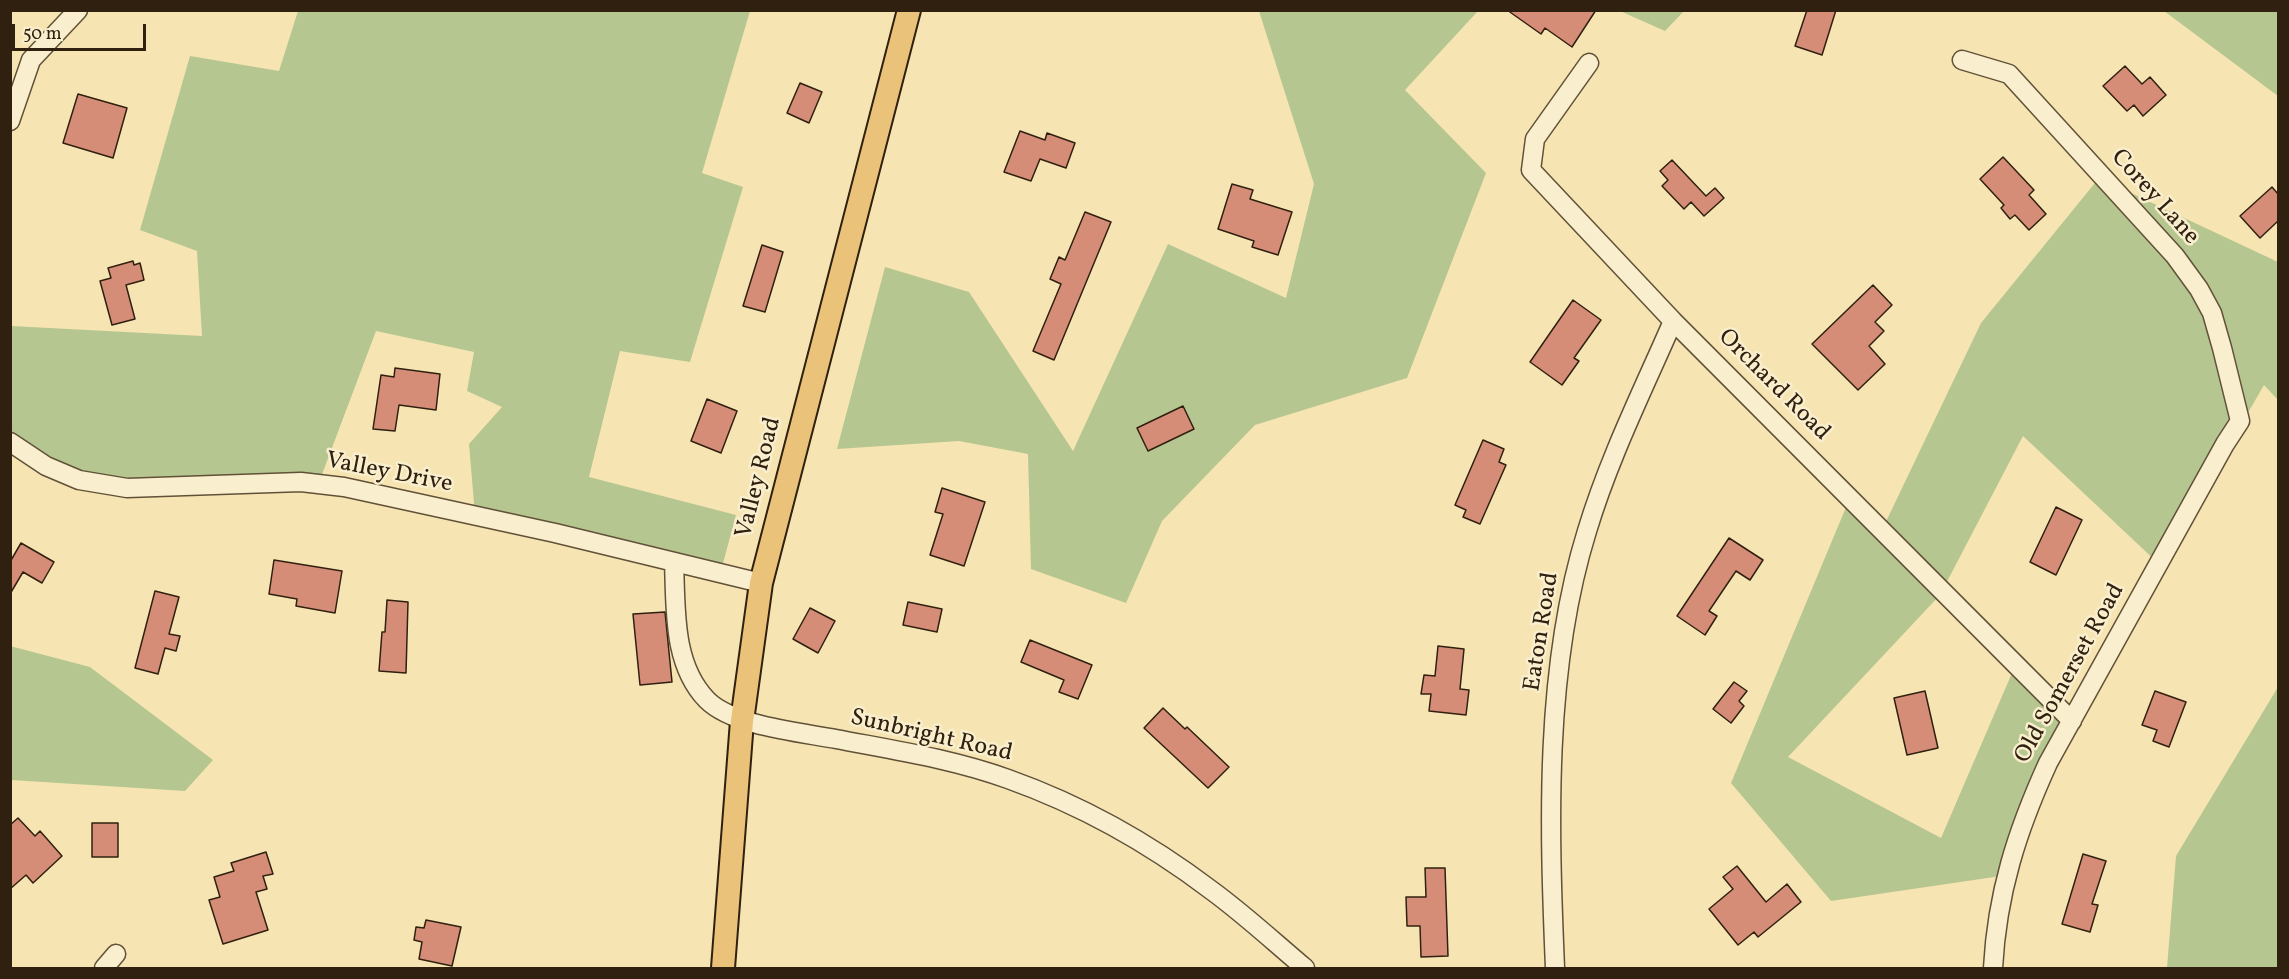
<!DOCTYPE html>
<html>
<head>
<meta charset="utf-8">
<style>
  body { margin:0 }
  #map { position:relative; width:2289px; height:979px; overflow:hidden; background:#f6e5b2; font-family:Vollkorn,serif }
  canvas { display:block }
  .frame { position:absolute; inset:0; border:12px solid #2f200f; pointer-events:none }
  .scale { position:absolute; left:12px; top:24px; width:134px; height:27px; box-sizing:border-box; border:3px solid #2f200f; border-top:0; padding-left:8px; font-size:18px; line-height:21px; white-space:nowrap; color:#2f200f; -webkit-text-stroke:4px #f9eecd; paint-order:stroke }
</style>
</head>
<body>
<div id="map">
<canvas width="2289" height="979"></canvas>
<div class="frame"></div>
<div class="scale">50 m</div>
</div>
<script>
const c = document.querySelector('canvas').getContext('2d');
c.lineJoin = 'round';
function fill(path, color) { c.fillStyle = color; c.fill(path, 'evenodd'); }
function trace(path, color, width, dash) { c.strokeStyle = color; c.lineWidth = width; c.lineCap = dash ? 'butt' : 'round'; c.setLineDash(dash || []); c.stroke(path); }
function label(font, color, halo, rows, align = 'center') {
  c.font = font + ' Vollkorn,serif'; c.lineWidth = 5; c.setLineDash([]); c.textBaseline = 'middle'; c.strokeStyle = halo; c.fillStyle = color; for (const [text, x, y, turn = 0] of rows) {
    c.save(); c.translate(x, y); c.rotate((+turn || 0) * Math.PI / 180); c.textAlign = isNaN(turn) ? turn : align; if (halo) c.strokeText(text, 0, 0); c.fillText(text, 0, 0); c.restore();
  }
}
fill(new Path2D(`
  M 298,11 L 750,11 L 702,173 L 743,187 L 690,362 L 620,351 L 589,477 L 736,515 L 719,578 L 475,515 L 469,444 L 502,407 L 467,391 L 474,352 L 376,331 L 318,485 L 71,480 L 11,435 L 11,326 L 202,336 L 197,251 L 140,230 L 190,56 L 279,71 Z
  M 1259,11 L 1478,11 L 1405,90 L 1486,173 L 1407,378 L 1255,425 L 1162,521 L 1126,603 L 1031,569 L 1028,454 L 959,441 L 837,449 L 885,267 L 969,292 L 1073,451 L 1168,244 L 1286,298 L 1314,184 Z
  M 1620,11 L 1684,10 L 1684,11 L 1665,31 Z
  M 2164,11 L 2278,11 L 2278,96 Z
  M 2099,178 L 2278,262 L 2278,400 L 2264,385 L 2160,565 L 2023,436 L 1940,595 L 1788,757 L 1941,838 L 2015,666 L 2062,723 L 2001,876 L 1831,901 L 1731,783 L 1849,500 L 1881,532 L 1981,323 Z
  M 10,646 L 90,667 L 213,760 L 185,791 L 11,780 Z
  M 2278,687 L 2278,968 L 2167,968 L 2176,856 Z`), '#b6c690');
const building = new Path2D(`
  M 1507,10 L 1596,10 L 1572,47 L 1545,28 L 1541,34 Z
  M 1807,10 L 1836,10 L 1822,55 L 1795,46 Z
  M 2125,66 L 2142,84 L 2150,77 L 2166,95 L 2143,116 L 2134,105 L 2127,111 L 2103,86 Z
  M 800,83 L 822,92 L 809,123 L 787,113 Z
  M 78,94 L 127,108 L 113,158 L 63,143 Z
  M 1020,131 L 1045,140 L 1047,133 L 1075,143 L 1066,168 L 1040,159 L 1031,181 L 1004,172 Z
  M 2003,157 L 2034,190 L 2029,195 L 2046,214 L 2029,230 L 2015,215 L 2010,219 L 2001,208 L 2004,205 L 1980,179 Z
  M 1672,160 L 1706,196 L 1715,188 L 1724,198 L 1704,216 L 1691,202 L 1684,209 L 1662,186 L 1668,180 L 1660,171 Z
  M 1232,184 L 1253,190 L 1250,199 L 1292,212 L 1278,255 L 1252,247 L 1254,241 L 1218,229 Z
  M 2272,187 L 2278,194 L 2278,221 L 2260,238 L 2240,216 Z
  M 1085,212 L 1111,222 L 1054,360 L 1033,351 L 1061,284 L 1050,279 L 1059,257 L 1065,260 Z
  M 762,245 L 783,252 L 765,312 L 743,306 Z
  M 133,261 L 134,265 L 140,263 L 144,280 L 126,285 L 135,319 L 112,325 L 100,281 L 111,278 L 108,268 Z
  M 1873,285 L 1892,305 L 1875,322 L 1884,331 L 1869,346 L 1885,364 L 1858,390 L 1812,344 Z
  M 1573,300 L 1601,320 L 1574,358 L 1579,361 L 1562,385 L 1530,362 Z
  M 395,368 L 440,374 L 436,410 L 399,405 L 395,431 L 373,429 L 381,375 L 394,377 Z
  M 707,399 L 737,411 L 721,453 L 691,441 Z
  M 1183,406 L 1194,429 L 1148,451 L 1137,428 Z
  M 1483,440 L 1504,449 L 1499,462 L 1506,465 L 1480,524 L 1463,517 L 1466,510 L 1455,505 Z
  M 942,488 L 985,502 L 964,566 L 930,555 L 943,514 L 935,512 Z
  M 2056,507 L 2082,520 L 2056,575 L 2030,562 Z
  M 1729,538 L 1763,560 L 1750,580 L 1736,571 L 1709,611 L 1717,616 L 1705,635 L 1677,616 Z
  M 21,543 L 54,562 L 42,583 L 23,572 L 10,594 L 10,562 Z
  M 274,560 L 342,571 L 335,613 L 296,606 L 297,599 L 269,594 Z
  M 155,591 L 179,597 L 169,634 L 180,636 L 176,651 L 165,648 L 158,674 L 135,668 Z
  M 387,600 L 408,602 L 406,673 L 379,671 L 382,632 L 385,632 Z
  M 908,602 L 942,609 L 937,632 L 903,625 Z
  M 810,608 L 835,621 L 818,653 L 793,639 Z
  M 665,612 L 672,682 L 640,685 L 633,614 Z
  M 1030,640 L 1092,665 L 1078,699 L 1059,692 L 1064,680 L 1021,662 Z
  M 1438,646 L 1464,649 L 1460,689 L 1469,690 L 1466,715 L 1429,711 L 1431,694 L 1421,694 L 1424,675 L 1435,676 Z
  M 1734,682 L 1747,691 L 1739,701 L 1744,706 L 1731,723 L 1713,709 Z
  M 1925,691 L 1938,748 L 1907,755 L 1894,698 Z
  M 2155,691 L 2186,702 L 2169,747 L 2153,741 L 2157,730 L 2142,725 Z
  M 1163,708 L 1185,729 L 1187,727 L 1229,767 L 1208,788 L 1144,728 Z
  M 18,818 L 35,836 L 40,831 L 62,856 L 33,883 L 26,875 L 10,889 L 10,825 Z
  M 92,823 L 118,823 L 118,857 L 92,857 Z
  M 266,852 L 273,874 L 263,876 L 267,889 L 256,892 L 268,930 L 223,944 L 209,900 L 220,897 L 214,877 L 234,871 L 231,863 Z
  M 2083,854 L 2106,861 L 2092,904 L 2098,905 L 2090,932 L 2062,924 Z
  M 1737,866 L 1766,902 L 1787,884 L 1801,902 L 1758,937 L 1754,932 L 1738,945 L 1709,909 L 1733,889 L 1723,877 Z
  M 1425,868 L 1445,868 L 1448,956 L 1421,957 L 1420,926 L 1407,926 L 1406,897 L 1426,897 Z
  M 426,920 L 461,927 L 452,966 L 419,959 L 422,942 L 414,940 L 416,927 L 424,928 Z`);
fill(building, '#d68d78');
trace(building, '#2f200f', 1.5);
const minor = new Path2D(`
  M 1962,60 L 2009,74 L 2175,256 L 2199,289 L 2212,313 L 2222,348 L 2240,421 L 2225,444 L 2048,763 C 2017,831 1997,893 1993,968
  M 1589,63 L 1535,139 L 1531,170 L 1673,321 L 2072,721
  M 10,121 L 31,60 L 78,10
  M 10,442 L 46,466 L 79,480 L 127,488 L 301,482 L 344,487 L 555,533 L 761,583
  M 674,562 C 676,608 672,664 707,700 C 733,726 799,732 836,739 C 893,750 953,759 1008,779 C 1081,805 1149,843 1211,890 C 1244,914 1274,942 1305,968
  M 104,968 L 116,954
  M 1555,968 C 1549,825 1544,669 1587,531 C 1609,458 1643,390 1673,321`);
const major = new Path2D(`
  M 723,968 L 742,721 L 761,583 L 909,10`);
trace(minor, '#615138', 21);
trace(major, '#2f200f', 26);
trace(minor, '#f9eecd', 18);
trace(major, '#ebc279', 22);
label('24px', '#2f200f', '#f9eecd', [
  ["Corey Lane",2154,198,48],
  ["Orchard Road",1773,386,45],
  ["Valley Drive",389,474,11],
  ["Valley Road",760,478,-76],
  ["Eaton Road",1543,632,-81],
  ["Old Somerset Road",2071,674,-61],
  ["Sunbright Road",931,737,13]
]);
</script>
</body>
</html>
